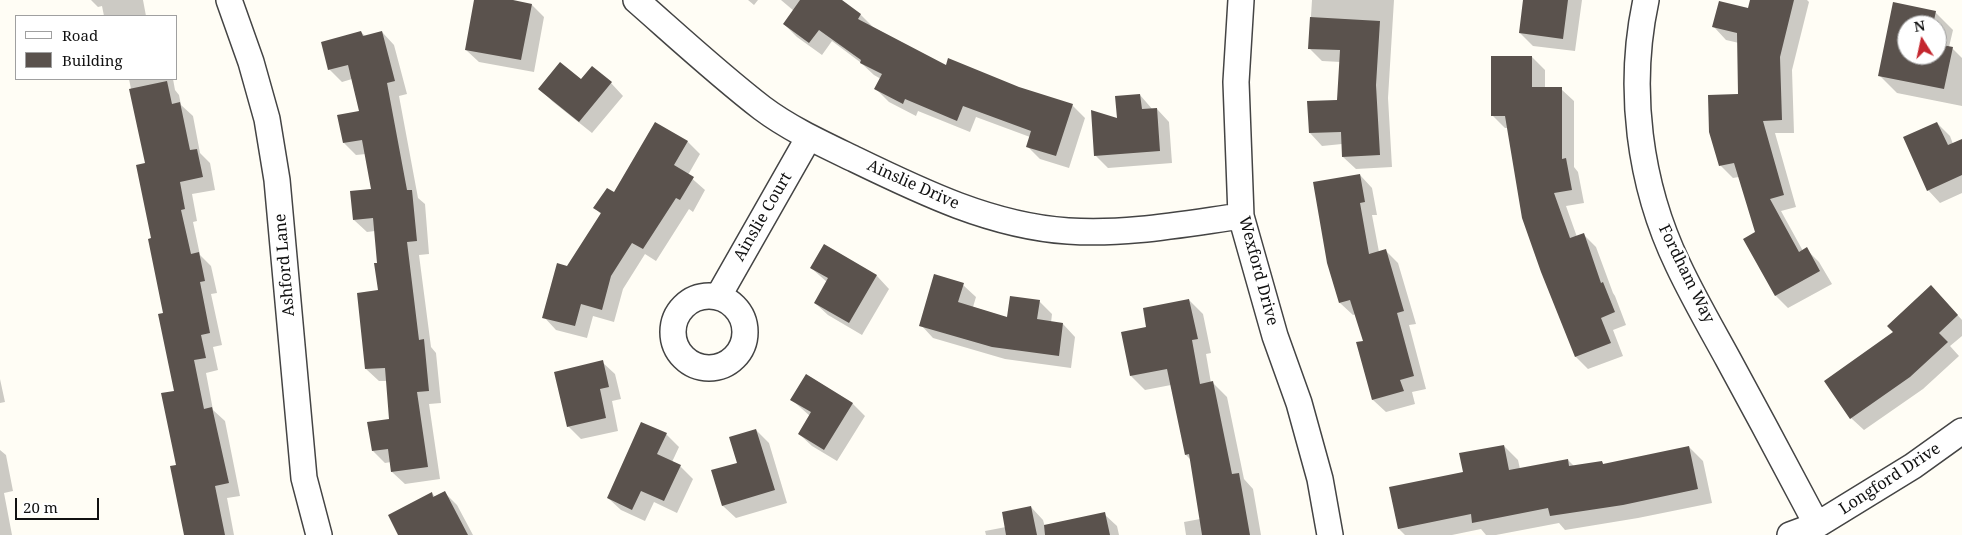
<!DOCTYPE html>
<html>
<head>
<meta charset="utf-8">
<style>
  body { margin:0 }
  #map { position:relative; width:1962px; height:535px; overflow:hidden; background:#fffdf5; font-family:"Noto Serif",serif }
  canvas { display:block }
  .legend { position:absolute; left:15px; top:15px; width:162px; height:65px; box-sizing:border-box; background:#fff; border:1px solid #a0a0a0; margin:0; padding:6px 9px; list-style:none; font-size:15px; color:#111 }
  .legend li { display:flex; align-items:center; gap:10px; height:25px }
  .legend b { width:25px; border:1px solid #a0a0a0 }
  .north { position:absolute; left:1897px; top:15px; width:50px; height:50px; box-sizing:border-box; background:#fff; border:1px solid #a0a0a0; border-radius:50%; rotate:350deg; font-size:14px; font-weight:700; line-height:20px; text-align:center; color:#111 }
  .north::after { content:''; display:block; margin:auto; width:18px; height:22px; background:#c4262e; clip-path:polygon(50% 0,100% 100%,50% 72%,0 100%) }
  .scale { position:absolute; left:15px; top:498px; width:84px; height:22px; box-sizing:border-box; border:2px solid #111; border-top:0; padding-left:6px; font-size:15px; line-height:18px; white-space:nowrap; color:#111; -webkit-text-stroke:4px #fff; paint-order:stroke }
</style>
</head>
<body>
<div id="map">
<canvas width="1962" height="535"></canvas>
<ul class="legend">
<li><b style="height:6px;background:#fff"></b>Road</li>
<li><b style="height:14px;background:#5a524d"></b>Building</li>
</ul>
<div class="north">N</div>
<div class="scale">20 m</div>
</div>
<script>
const c = document.querySelector('canvas').getContext('2d');
c.lineJoin = 'round';
function fill(path, color) { c.fillStyle = color; c.fill(path, 'evenodd'); }
function trace(path, color, width, dash) { c.strokeStyle = color; c.lineWidth = width; c.lineCap = dash ? 'butt' : 'round'; c.setLineDash(dash || []); c.stroke(path); }
function label(font, color, halo, rows, align = 'center') {
  c.font = font + ' "Noto Serif",serif'; c.lineWidth = 5; c.setLineDash([]); c.textBaseline = 'middle'; c.strokeStyle = halo; c.fillStyle = color; for (const [text, x, y, turn = 0] of rows) {
    c.save(); c.translate(x, y); c.rotate((+turn || 0) * Math.PI / 180); c.textAlign = isNaN(turn) ? turn : align; if (halo) c.strokeText(text, 0, 0); c.fillText(text, 0, 0); c.restore();
  }
}
fill(new Path2D(`
  M 91,0 L 143,0 L 146,16 L 104,16 L 102,6 L 98,7 Z
  M 476,0 L 507,0 L 532,5 L 544,17 L 534,72 L 479,62 L 466,50 Z
  M 748,0 L 758,0 L 754,5 Z
  M 781,0 L 840,0 L 861,15 L 873,27 L 946,67 L 1072,105 L 1085,118 L 1069,168 L 1040,159 L 1027,146 L 1030,137 L 976,117 L 970,132 L 918,111 L 916,116 L 889,102 L 876,89 L 881,79 L 874,75 L 860,62 L 832,41 L 822,55 L 797,37 L 784,24 L 794,11 Z
  M 1312,0 L 1394,0 L 1388,98 L 1392,167 L 1356,169 L 1343,157 L 1342,144 L 1322,146 L 1310,133 L 1338,101 L 1341,62 L 1322,61 L 1309,48 Z
  M 1524,0 L 1582,0 L 1575,51 L 1533,46 L 1520,33 Z
  M 1751,0 L 1807,0 L 1809,2 L 1792,70 L 1794,133 L 1775,133 L 1796,207 L 1781,211 L 1803,251 L 1806,249 L 1819,262 L 1832,284 L 1788,308 L 1776,296 L 1744,239 L 1757,232 L 1739,177 L 1733,178 L 1720,165 L 1739,96 L 1739,43 L 1726,40 L 1714,27 L 1749,10 Z
  M 1894,4 L 1935,12 L 1953,30 L 1949,47 L 1952,48 L 1962,58 L 1962,106 L 1897,93 L 1879,75 ZM 1907,25 L 1937,25 L 1937,55 L 1907,55 Z
  M 361,32 L 365,36 L 382,32 L 394,45 L 407,94 L 399,96 L 418,198 L 425,204 L 429,254 L 419,255 L 431,347 L 436,353 L 441,403 L 429,404 L 440,479 L 405,484 L 392,472 L 391,462 L 385,463 L 373,451 L 391,420 L 387,381 L 379,381 L 366,369 L 379,292 L 378,264 L 375,231 L 367,232 L 354,220 L 372,190 L 366,154 L 356,155 L 344,143 L 361,112 L 352,79 L 342,82 L 329,69 Z
  M 1532,57 L 1545,70 L 1545,89 L 1561,89 L 1574,101 L 1574,167 L 1578,172 L 1584,203 L 1566,206 L 1577,237 L 1584,235 L 1596,247 L 1613,293 L 1615,296 L 1626,325 L 1613,330 L 1623,356 L 1588,369 L 1576,357 L 1542,271 L 1508,128 L 1505,128 L 1492,115 Z
  M 126,79 L 173,79 L 175,90 L 179,95 L 181,105 L 193,116 L 200,153 L 210,163 L 215,190 L 192,194 L 197,221 L 193,222 L 200,255 L 211,266 L 217,293 L 211,294 L 222,345 L 213,347 L 218,370 L 206,373 L 213,410 L 225,421 L 240,496 L 227,498 L 234,535 L 190,535 L 177,466 L 175,392 L 153,239 L 146,164 L 129,79 Z
  M 581,80 L 611,83 L 623,96 L 592,133 L 552,101 L 540,88 Z
  M 1140,95 L 1153,110 L 1157,109 L 1169,122 L 1172,163 L 1108,168 L 1095,155 L 1118,120 Z
  M 1937,123 L 1950,136 L 1953,144 L 1962,142 L 1962,193 L 1940,203 L 1928,190 Z
  M 655,124 L 688,142 L 700,154 L 688,175 L 705,190 L 693,212 L 689,209 L 656,261 L 645,254 L 623,289 L 614,322 L 593,316 L 587,338 L 556,330 L 544,317 L 568,267 L 602,215 L 595,208 L 615,194 Z
  M 1360,175 L 1372,188 L 1377,215 L 1372,215 L 1379,252 L 1385,250 L 1398,263 L 1416,324 L 1409,325 L 1426,389 L 1412,392 L 1415,404 L 1386,412 L 1373,400 L 1364,342 L 1356,314 L 1353,315 L 1340,303 Z
  M 824,246 L 877,276 L 889,289 L 862,335 L 828,315 L 815,303 L 827,282 L 811,268 Z
  M 963,285 L 976,297 L 973,307 L 1008,318 L 1039,301 L 1052,314 L 1051,323 L 1063,324 L 1075,337 L 1071,368 L 1005,359 L 933,338 L 921,325 Z
  M 1943,299 L 1962,320 L 1962,336 L 1950,346 L 1959,356 L 1923,389 L 1864,430 L 1851,418 Z
  M 1189,300 L 1203,314 L 1211,353 L 1206,354 L 1211,383 L 1213,383 L 1227,397 L 1244,479 L 1253,489 L 1261,535 L 1186,535 L 1184,522 L 1200,519 L 1191,460 L 1186,455 L 1171,385 L 1145,390 L 1131,376 L 1148,328 Z
  M 602,362 L 615,374 L 621,399 L 612,401 L 618,431 L 581,439 L 568,426 Z
  M 807,375 L 853,404 L 865,416 L 837,461 L 812,446 L 799,434 L 810,416 L 792,400 Z
  M 0,379 L 5,402 L 0,403 Z
  M 756,430 L 769,443 L 787,503 L 736,518 L 723,506 L 713,471 L 738,464 Z
  M 666,434 L 679,447 L 672,462 L 680,466 L 693,479 L 677,513 L 654,502 L 645,521 L 621,510 L 608,498 Z
  M 1504,446 L 1518,460 L 1520,469 L 1568,460 L 1574,466 L 1602,462 L 1604,465 L 1689,447 L 1703,461 L 1712,503 L 1638,518 L 1565,530 L 1559,523 L 1496,535 L 1486,535 L 1481,529 L 1452,535 L 1405,535 L 1399,529 L 1390,488 L 1464,473 Z
  M 0,450 L 6,455 L 13,491 L 4,493 L 12,535 L 0,535 Z
  M 444,492 L 457,505 L 473,535 L 400,535 L 432,493 L 435,497 Z
  M 1031,507 L 1043,520 L 1045,527 L 1104,514 L 1117,526 L 1119,535 L 986,535 L 985,531 L 1006,527 Z`), '#0003');
fill(new Path2D(`
  M 474,0 L 513,0 L 532,4 L 521,60 L 465,50 Z
  M 800,0 L 842,0 L 861,14 L 858,19 L 946,65 L 948,58 L 1019,87 L 1073,104 L 1056,156 L 1026,147 L 1031,131 L 963,106 L 957,121 L 905,99 L 903,104 L 874,89 L 882,74 L 860,63 L 861,60 L 819,30 L 809,43 L 783,24 Z
  M 1523,0 L 1568,0 L 1563,39 L 1519,33 Z
  M 1750,0 L 1794,0 L 1780,57 L 1782,120 L 1763,121 L 1784,195 L 1770,199 L 1799,252 L 1807,247 L 1820,271 L 1775,296 L 1743,239 L 1755,232 L 1734,163 L 1719,166 L 1709,132 L 1708,95 L 1738,94 L 1737,33 L 1712,27 L 1719,1 L 1748,8 Z
  M 1893,2 L 1936,11 L 1933,25 L 1907,25 L 1907,55 L 1937,55 L 1937,44 L 1953,47 L 1944,89 L 1878,76 Z
  M 1310,17 L 1380,21 L 1376,85 L 1380,155 L 1342,157 L 1341,132 L 1309,133 L 1307,101 L 1337,100 L 1340,50 L 1308,49 Z
  M 361,31 L 363,36 L 382,31 L 395,81 L 387,83 L 407,190 L 412,190 L 417,241 L 407,242 L 419,340 L 424,339 L 429,391 L 417,392 L 428,467 L 391,472 L 388,449 L 372,451 L 367,422 L 389,419 L 385,368 L 365,369 L 357,293 L 378,290 L 374,263 L 377,263 L 373,218 L 353,220 L 350,191 L 371,189 L 362,140 L 343,143 L 337,115 L 359,111 L 348,65 L 328,70 L 321,42 Z
  M 1491,56 L 1532,56 L 1532,87 L 1562,87 L 1562,159 L 1566,158 L 1572,190 L 1554,193 L 1570,238 L 1584,233 L 1601,283 L 1603,282 L 1615,312 L 1601,318 L 1611,343 L 1575,357 L 1541,272 L 1522,218 L 1505,116 L 1491,116 Z
  M 560,62 L 581,79 L 592,66 L 612,82 L 579,122 L 538,89 Z
  M 167,81 L 172,104 L 180,102 L 190,150 L 197,149 L 203,177 L 180,182 L 185,209 L 181,210 L 191,254 L 199,252 L 205,281 L 200,282 L 210,333 L 201,335 L 206,358 L 194,360 L 204,409 L 212,407 L 229,483 L 215,486 L 225,535 L 184,535 L 170,466 L 176,465 L 161,393 L 174,391 L 158,314 L 163,313 L 148,239 L 151,238 L 136,165 L 145,163 L 129,89 Z
  M 1140,94 L 1142,109 L 1157,108 L 1160,151 L 1094,156 L 1091,110 L 1117,118 L 1115,96 Z
  M 655,122 L 688,141 L 674,165 L 694,177 L 680,200 L 676,198 L 643,249 L 632,243 L 611,276 L 602,310 L 581,304 L 575,326 L 542,318 L 557,263 L 567,266 L 601,213 L 593,208 L 607,188 L 614,192 Z
  M 1937,122 L 1948,145 L 1962,139 L 1962,175 L 1927,191 L 1903,137 Z
  M 1360,174 L 1365,202 L 1360,203 L 1369,254 L 1386,249 L 1404,311 L 1397,313 L 1414,376 L 1400,380 L 1404,391 L 1372,400 L 1356,342 L 1363,341 L 1350,300 L 1339,303 L 1327,263 L 1313,182 Z
  M 824,244 L 877,275 L 849,323 L 814,303 L 828,278 L 810,268 Z
  M 934,274 L 964,283 L 958,302 L 1007,317 L 1010,296 L 1040,300 L 1037,319 L 1063,323 L 1059,356 L 992,347 L 919,326 Z
  M 1931,285 L 1958,315 L 1939,333 L 1948,342 L 1910,377 L 1850,419 L 1824,381 L 1893,332 L 1887,326 Z
  M 1189,299 L 1198,339 L 1192,340 L 1200,384 L 1213,381 L 1232,474 L 1239,473 L 1250,535 L 1202,535 L 1189,454 L 1185,455 L 1167,369 L 1130,376 L 1121,332 L 1146,327 L 1143,308 Z
  M 603,360 L 609,387 L 600,389 L 606,418 L 567,427 L 554,372 Z
  M 806,374 L 853,403 L 824,450 L 798,434 L 811,412 L 790,400 Z
  M 641,422 L 667,433 L 657,454 L 681,465 L 664,501 L 641,491 L 632,510 L 607,498 Z
  M 756,429 L 775,490 L 722,506 L 711,470 L 737,463 L 729,437 Z
  M 1504,445 L 1509,470 L 1568,459 L 1569,466 L 1602,461 L 1603,464 L 1689,446 L 1698,489 L 1623,505 L 1550,516 L 1548,508 L 1472,523 L 1471,514 L 1398,529 L 1389,487 L 1463,472 L 1459,453 Z
  M 445,491 L 468,535 L 398,535 L 388,515 L 432,492 L 433,497 Z
  M 1031,506 L 1037,535 L 1006,535 L 1002,512 Z
  M 1105,512 L 1110,535 L 1045,535 L 1044,525 Z`), '#5a524d');
const street = new Path2D(`
  M 229,0 L 251,62 L 267,119 L 277,180 L 304,478 L 319,535
  M 636,0 C 677,36 718,74 762,108 C 790,129 823,144 854,159 C 922,192 992,226 1068,231 C 1126,235 1183,224 1241,216
  M 1241,0 L 1236,82 L 1241,216 L 1275,336 L 1299,403 L 1320,479 L 1330,535
  M 1646,0 C 1627,88 1639,184 1678,265 C 1693,297 1711,328 1728,359 C 1758,414 1788,470 1817,525
  M673 332a36 36 0 1 1 72 0a36 36 0 1 1-72 0Z
  M 718,297 L 809,137
  M 1790,535 L 1817,525 L 1913,466 L 1962,431`);
trace(street, '#444', 28);
trace(street, '#fff', 25);
label('16px', '#111', '#fff', [
  ["Ainslie Drive",913,185,24],
  ["Ainslie Court",763,217,-60],
  ["Ashford Lane",285,265,-95],
  ["Wexford Drive",1258,271,75],
  ["Fordham Way",1686,274,64],
  ["Longford Drive",1890,479,-33]
]);
</script>
</body>
</html>
